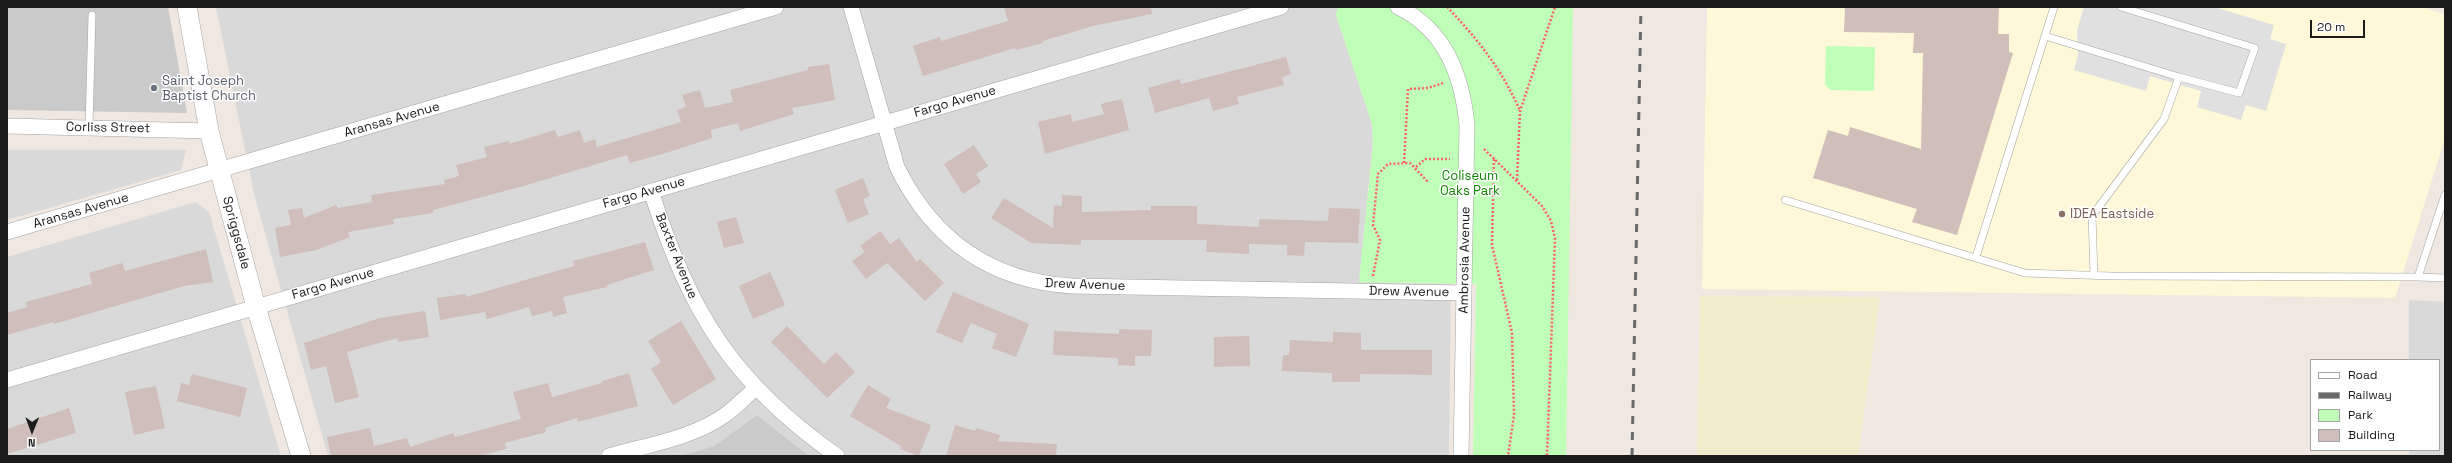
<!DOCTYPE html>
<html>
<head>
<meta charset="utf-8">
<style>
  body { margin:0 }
  #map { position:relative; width:2452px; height:463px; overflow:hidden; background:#efe7e0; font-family:"Space Grotesk",sans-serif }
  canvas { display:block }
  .frame { position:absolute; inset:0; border:8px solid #1c1c1c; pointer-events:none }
  .legend { position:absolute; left:2310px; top:359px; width:130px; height:92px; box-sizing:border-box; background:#fff; border:1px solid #a4a4a4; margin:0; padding:5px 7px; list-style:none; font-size:12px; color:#1c1c1c }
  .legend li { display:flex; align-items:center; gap:8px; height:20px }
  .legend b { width:20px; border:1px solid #a4a4a4 }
  .north { position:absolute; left:12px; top:411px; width:40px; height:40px; -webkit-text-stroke:3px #fff; paint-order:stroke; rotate:181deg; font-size:11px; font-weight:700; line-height:16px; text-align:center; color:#1c1c1c }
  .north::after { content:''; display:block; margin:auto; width:14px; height:18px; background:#1c1c1c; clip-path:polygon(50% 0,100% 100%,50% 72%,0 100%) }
  .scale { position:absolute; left:2310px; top:20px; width:55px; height:18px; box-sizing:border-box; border:2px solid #1c1c1c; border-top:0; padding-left:5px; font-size:12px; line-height:14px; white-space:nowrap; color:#1c1c1c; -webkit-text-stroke:3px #fff; paint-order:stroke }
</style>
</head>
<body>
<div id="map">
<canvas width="2452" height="463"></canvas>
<div class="frame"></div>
<ul class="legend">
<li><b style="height:5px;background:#fff"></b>Road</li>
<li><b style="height:5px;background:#6a6a6a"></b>Railway</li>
<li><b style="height:11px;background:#bfffb7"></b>Park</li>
<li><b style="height:11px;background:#cfbeb9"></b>Building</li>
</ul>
<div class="north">N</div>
<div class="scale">20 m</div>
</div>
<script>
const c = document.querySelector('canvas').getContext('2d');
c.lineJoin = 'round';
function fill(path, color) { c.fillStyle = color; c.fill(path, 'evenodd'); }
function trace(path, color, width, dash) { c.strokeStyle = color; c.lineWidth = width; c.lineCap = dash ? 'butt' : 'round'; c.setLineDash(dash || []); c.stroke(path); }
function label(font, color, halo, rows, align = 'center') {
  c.font = font + ' "Space Grotesk",sans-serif'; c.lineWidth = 3; c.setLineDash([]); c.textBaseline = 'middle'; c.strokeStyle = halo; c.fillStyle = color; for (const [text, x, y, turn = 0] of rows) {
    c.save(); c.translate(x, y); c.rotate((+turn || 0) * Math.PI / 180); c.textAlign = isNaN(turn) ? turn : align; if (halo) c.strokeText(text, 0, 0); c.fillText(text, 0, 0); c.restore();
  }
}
fill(new Path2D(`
  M 216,7 L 1338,7 L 1336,15 L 1372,124 L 1373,143 L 1359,282 L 1451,284 L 1449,456 L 809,456 L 757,415 L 714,446 L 680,456 L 328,456 L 254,194 Z
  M 7,150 L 186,150 L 181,170 L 7,220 Z
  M 196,202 L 209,212 L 281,456 L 7,456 L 7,257 Z
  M 2409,300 L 2445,302 L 2445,456 L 2409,456 L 2409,450 L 2439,450 L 2439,360 L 2409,360 Z`), '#dad9d9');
fill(new Path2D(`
  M 1707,7 L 2421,7 L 2445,14 L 2445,138 L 2395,298 L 1702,289 Z`), '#fff8d8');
fill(new Path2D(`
  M 7,7 L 168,7 L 187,113 L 7,110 Z
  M 757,415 L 809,456 L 680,456 L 714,446 Z`), '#cacaca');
fill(new Path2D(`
  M 1700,296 L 1880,297 L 1858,456 L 1697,456 Z`), '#f0ebc9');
fill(new Path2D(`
  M 1338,7 L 1573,7 L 1566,456 L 1473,456 L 1476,284 L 1359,282 L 1373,143 L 1372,124 L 1336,15 Z
  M 1826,46 L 1875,47 L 1874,91 L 1830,90 L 1825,84 Z`), '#bfffb7');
fill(new Path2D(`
  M 2084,7 L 2214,7 L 2274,25 L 2270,39 L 2286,44 L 2266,111 L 2246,105 L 2241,120 L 2197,107 L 2201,91 L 2150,76 L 2146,91 L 2074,70 L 2078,55 L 2077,30 Z`), '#e0e0e0');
fill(new Path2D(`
  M 1004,7 L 1151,7 L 1152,14 L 1093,26 L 1043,41 L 1043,43 L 1016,50 L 1015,48 L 923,76 L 913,46 L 940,37 L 941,41 L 1008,21 Z
  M 1845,7 L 1999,7 L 1998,34 L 2009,34 L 2009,52 L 2013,53 L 1957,235 L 1912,222 L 1917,209 L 1813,178 L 1828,130 L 1848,136 L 1850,127 L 1921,149 L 1923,53 L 1913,53 L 1914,33 L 1844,32 Z
  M 1286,57 L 1291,74 L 1282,77 L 1284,85 L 1237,97 L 1239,104 L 1213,111 L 1209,98 L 1155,113 L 1148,88 L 1180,79 L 1181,84 Z
  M 829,64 L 835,100 L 792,108 L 794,114 L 740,131 L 738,123 L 711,130 L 712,138 L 669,152 L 630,163 L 627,155 L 520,187 L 433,210 L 433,213 L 393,219 L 394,224 L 348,232 L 350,237 L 316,250 L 280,257 L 275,228 L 291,225 L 288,210 L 302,208 L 304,218 L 336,205 L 338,208 L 372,202 L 371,195 L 445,184 L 444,180 L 459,176 L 456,165 L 487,157 L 484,147 L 509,141 L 509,144 L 555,130 L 558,137 L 580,130 L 584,143 L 595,139 L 597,147 L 681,122 L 677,110 L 686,107 L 682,95 L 700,90 L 705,108 L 733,102 L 730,90 L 808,70 L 808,67 Z
  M 1122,99 L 1129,130 L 1045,154 L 1038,122 L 1071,114 L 1072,122 L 1104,114 L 1101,104 Z
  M 974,145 L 988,166 L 976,174 L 981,182 L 963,194 L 944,164 Z
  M 863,178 L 870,196 L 863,199 L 869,214 L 848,223 L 835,190 Z
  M 1062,195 L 1082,196 L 1082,212 L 1151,210 L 1151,206 L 1197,206 L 1197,224 L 1259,227 L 1259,219 L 1328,221 L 1329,208 L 1360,209 L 1358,243 L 1305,242 L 1304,256 L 1287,255 L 1287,245 L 1249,244 L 1249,254 L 1206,252 L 1207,240 L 1081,240 L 1081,245 L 1031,243 L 991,218 L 1004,198 L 1053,228 L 1054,205 L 1062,206 Z
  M 736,217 L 744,243 L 724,248 L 717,222 Z
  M 880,231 L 890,244 L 899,238 L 917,262 L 920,259 L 944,283 L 925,301 L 887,263 L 866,279 L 852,261 L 865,252 L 860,246 Z
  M 645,242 L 654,270 L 607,285 L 607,287 L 563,297 L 567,313 L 553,317 L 552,311 L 532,316 L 529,307 L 487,319 L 485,312 L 440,320 L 437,298 L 466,294 L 466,297 L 574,266 L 573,261 Z
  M 206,249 L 213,282 L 184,286 L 54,324 L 53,322 L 7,335 L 7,313 L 27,307 L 26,302 L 92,284 L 89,273 L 122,263 L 125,271 Z
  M 770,272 L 785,305 L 753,319 L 739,286 Z
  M 953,292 L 1029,324 L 1016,357 L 992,348 L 997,334 L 971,323 L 962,343 L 936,332 Z
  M 425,311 L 429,337 L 398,342 L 397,338 L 347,352 L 359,397 L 335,403 L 326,366 L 311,370 L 304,343 L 380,318 Z
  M 681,321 L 716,379 L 673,405 L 651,369 L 661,362 L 648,341 Z
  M 787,326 L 824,364 L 836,352 L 855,372 L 827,398 L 771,342 Z
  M 1119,329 L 1152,330 L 1151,356 L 1135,356 L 1135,366 L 1118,365 L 1118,358 L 1053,355 L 1054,331 L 1119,334 Z
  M 1333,332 L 1361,333 L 1361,350 L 1432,350 L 1432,375 L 1360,374 L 1360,382 L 1332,382 L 1332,373 L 1282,371 L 1283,355 L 1289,355 L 1290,340 L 1333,342 Z
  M 1249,336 L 1250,366 L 1214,367 L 1214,337 Z
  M 629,373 L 638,406 L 578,422 L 577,418 L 545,428 L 546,432 L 505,443 L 506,449 L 480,456 L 331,456 L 327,437 L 370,428 L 374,446 L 407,438 L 410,447 L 453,433 L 455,437 L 521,419 L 513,392 L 548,383 L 552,397 L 602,383 L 602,381 Z
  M 192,374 L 247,388 L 240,417 L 177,401 L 181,383 L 189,385 Z
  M 868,385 L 891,399 L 886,408 L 931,425 L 919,456 L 900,449 L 901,446 L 850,416 Z
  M 156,386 L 165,428 L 134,435 L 125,392 Z
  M 69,408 L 76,433 L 7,454 L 7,429 Z
  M 955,425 L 975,431 L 976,428 L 1000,435 L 998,441 L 1057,444 L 1056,456 L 946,456 Z`), '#cfbeb9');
const service = new Path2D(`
  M 2045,36 L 2179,77
  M 89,128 L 92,15
  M 1785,200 L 2025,273 L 2112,276 L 2418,277 L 2445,195
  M 1976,257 L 2054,7
  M 2094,275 L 2092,216 L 2164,119 L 2179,77 L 2239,93 L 2255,48 L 2121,7
  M 2418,277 L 2445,278`);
const minor = new Path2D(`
  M 851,7 L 897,167 C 933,240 990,281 1072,286 L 1464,293
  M 1398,7 C 1446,30 1462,76 1467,125 L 1461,456
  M 7,126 L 209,131
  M 651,191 C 690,313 732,382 837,456
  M 7,232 L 776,7
  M 7,380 L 1281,7
  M 609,456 C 647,445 693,438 725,415 C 736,407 745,397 755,389`);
const tertiary = new Path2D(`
  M 187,7 L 209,131 L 256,307 L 301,456`);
trace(service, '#a3a3a3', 8);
trace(minor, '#a3a3a3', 16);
trace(tertiary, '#a3a3a3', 20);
trace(new Path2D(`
  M 1447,7 C 1477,38 1503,71 1520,111
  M 1484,149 L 1542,206 L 1551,221 L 1555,238 L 1547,456
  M 1494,159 L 1492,245 L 1512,333 L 1514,415 L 1508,456
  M 1404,163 L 1408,89 L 1428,88 L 1443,83
  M 1416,167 L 1425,159 L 1450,159
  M 1517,180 L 1520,111 L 1555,7
  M 1373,276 L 1380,240 L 1373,225 L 1378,174 L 1388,164 L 1410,163 L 1428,182`), '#ff606f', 2.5, [2, 2]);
trace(service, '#fff', 7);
trace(minor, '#fff', 15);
trace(tertiary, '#fff', 19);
trace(new Path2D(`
  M 1632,456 L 1641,7`), '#6a6a6a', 3, [8, 8]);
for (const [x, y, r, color] of [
  [154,88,4,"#6b7280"],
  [2062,214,4,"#8d6e63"]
]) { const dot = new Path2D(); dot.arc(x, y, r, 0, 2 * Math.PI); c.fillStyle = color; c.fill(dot); trace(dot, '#fff', 1.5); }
label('13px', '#5b616d', '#fff', [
  ["Saint Joseph",162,81],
  ["Baptist Church",162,96]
], 'left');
label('13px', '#1c1c1c', '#fff', [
  ["Fargo Avenue",955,102,-16],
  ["Aransas Avenue",392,120,-16],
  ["Corliss Street",108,128,1],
  ["Fargo Avenue",644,193,-16],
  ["Aransas Avenue",81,211,-16],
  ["Spriggsdale",236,233,75],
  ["Baxter Avenue",676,256,68],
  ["Ambrosia Avenue",1465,260,-89],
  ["Fargo Avenue",333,284,-16],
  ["Drew Avenue",1085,285,2],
  ["Drew Avenue",1409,292,1]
]);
label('13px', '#0f8300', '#fff', [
  ["Coliseum",1470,176],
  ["Oaks Park",1470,191]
]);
label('13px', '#785e54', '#fff', [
  ["IDEA Eastside",2070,214]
], 'left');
</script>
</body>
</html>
